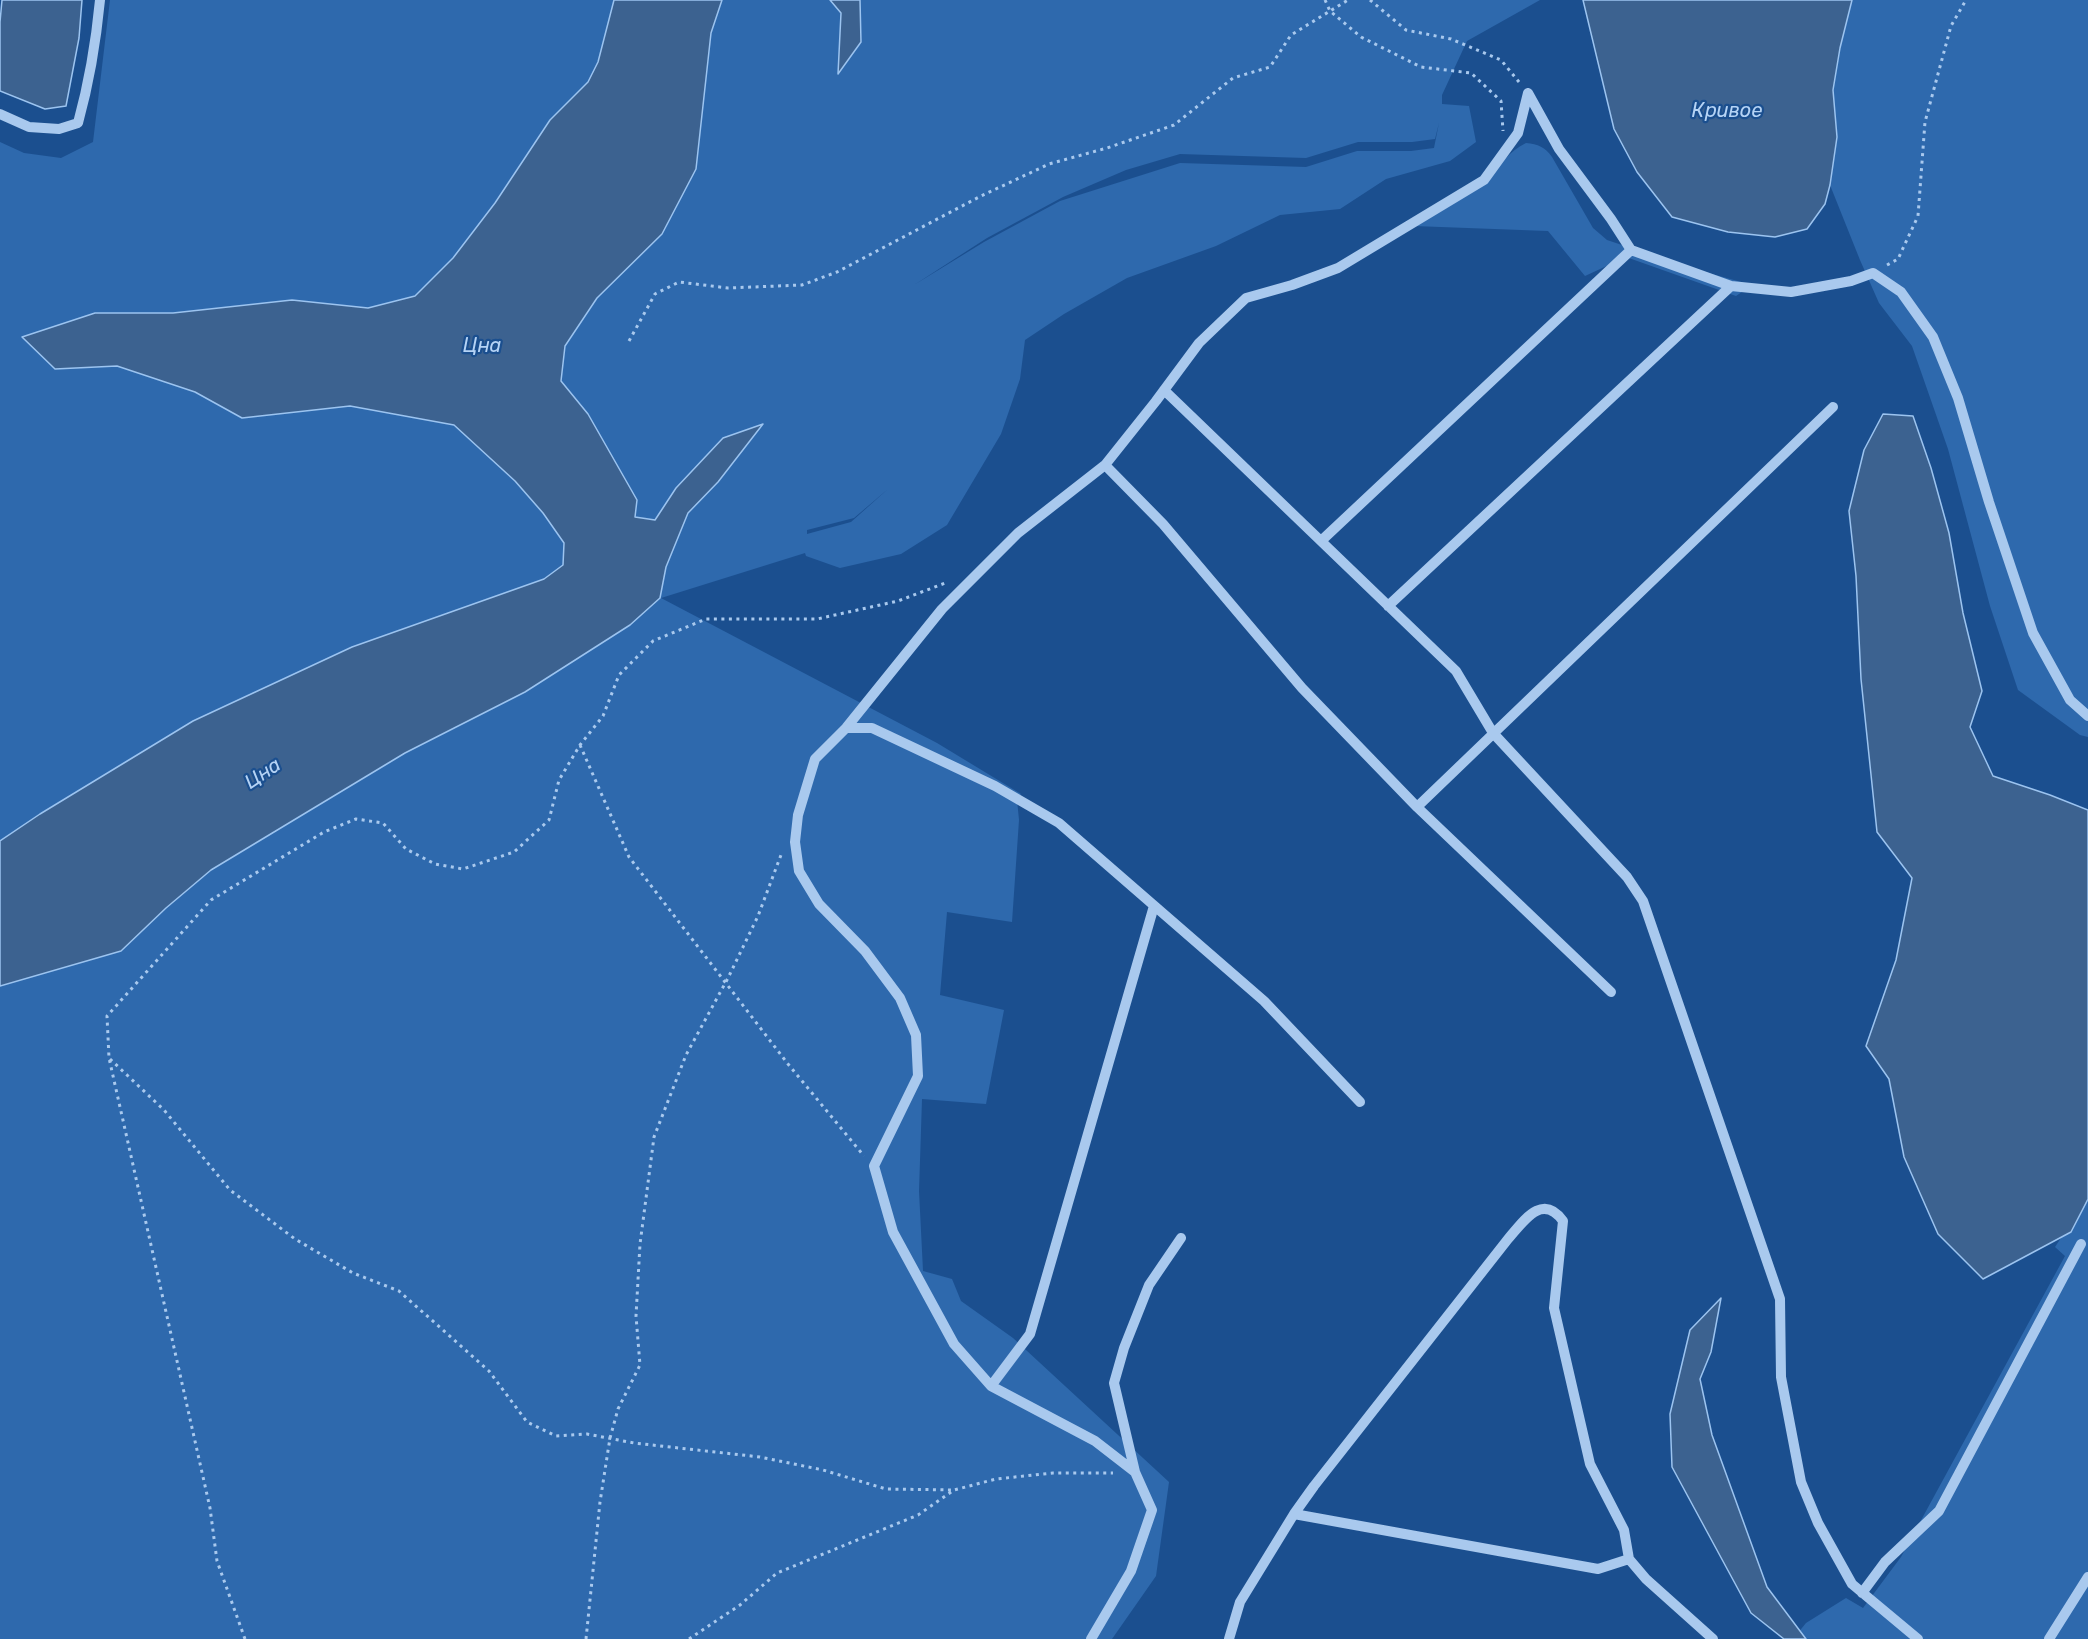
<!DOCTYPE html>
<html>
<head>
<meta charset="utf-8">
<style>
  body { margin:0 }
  canvas { display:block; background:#1b4f8f }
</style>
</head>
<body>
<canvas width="2088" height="1639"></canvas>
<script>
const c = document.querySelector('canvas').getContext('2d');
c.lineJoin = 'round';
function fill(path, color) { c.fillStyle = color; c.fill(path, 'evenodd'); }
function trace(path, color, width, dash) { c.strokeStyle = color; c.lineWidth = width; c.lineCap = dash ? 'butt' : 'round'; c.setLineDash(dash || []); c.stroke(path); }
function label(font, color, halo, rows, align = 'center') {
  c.font = font + ' Rubik,sans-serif'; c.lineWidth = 4.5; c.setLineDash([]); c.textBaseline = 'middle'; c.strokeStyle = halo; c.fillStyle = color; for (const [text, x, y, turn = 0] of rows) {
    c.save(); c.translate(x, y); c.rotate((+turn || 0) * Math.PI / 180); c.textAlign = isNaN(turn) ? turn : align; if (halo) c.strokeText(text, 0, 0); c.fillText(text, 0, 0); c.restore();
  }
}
fill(new Path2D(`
  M 110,0 L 614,0 L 598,62 L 588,82 L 550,120 L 495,203 L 453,258 L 415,296 L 368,308 L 292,300 L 173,313 L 95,313 L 55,369 L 117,366 L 195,392 L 242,418 L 351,406 L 454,425 L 515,481 L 543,513 L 564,543 L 563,565 L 544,579 L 352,647 L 193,721 L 40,814 L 0,841 L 0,142 L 24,153 L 61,158 L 93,142 Z
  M 722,0 L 830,0 L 841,13 L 839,73 L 861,42 L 860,0 L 1540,0 L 1467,41 L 1442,95 L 1442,104 L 1469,106 L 1476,142 L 1450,161 L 1386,179 L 1340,209 L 1280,215 L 1216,246 L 1127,278 L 1064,314 L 1025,340 L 1020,379 L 1001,434 L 947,525 L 901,554 L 840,568 L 806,556 L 805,553 L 661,598 L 937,743 L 1021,794 L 1017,800 L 1019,820 L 1012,922 L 947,912 L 940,995 L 1004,1010 L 986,1104 L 922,1099 L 919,1191 L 923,1271 L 952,1279 L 961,1301 L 1013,1338 L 1169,1482 L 1156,1576 L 1112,1639 L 0,1639 L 0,986 L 121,951 L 166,908 L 211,870 L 405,753 L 525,692 L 630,625 L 660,598 L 666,567 L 688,513 L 718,482 L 762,425 L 723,438 L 676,488 L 655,520 L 634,517 L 636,500 L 588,414 L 561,381 L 565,346 L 597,298 L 662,234 L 711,33 ZM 1439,123 L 1434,148 L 1411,151 L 1357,151 L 1306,167 L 1180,163 L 1060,201 L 984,242 L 914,285 L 987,238 L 1063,197 L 1126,170 L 1180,154 L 1306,158 L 1358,142 L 1412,142 L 1435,139 ZM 888,489 L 851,522 L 807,534 L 807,530 L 854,518 Z
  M 1852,0 L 2088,0 L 2088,737 L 2080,735 L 2018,690 L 1990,606 L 1948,449 L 1912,346 L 1879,303 L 1860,260 L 1830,185 L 1837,137 L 1833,90 L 1840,48 Z
  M 1526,143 C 1538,144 1545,147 1552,157 L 1593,228 L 1607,240 L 1694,269 L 1752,285 L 1736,296 L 1626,257 L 1585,276 L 1548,231 L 1414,226 C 1441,212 1466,197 1488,177 C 1502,164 1508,152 1526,143 Z
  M 2088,1197 L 2088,1639 L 1793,1639 L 1806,1623 L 1846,1598 L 1863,1608 L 1901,1557 L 2065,1256 L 2055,1247 Z`), '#2e69ad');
const water = new Path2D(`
  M 2,0 L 82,0 L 79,38 L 66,106 L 45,109 L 0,91 L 0,22 Z
  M 614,0 L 722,0 L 711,33 L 696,169 L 662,234 L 597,298 L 565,346 L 561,381 L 588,414 L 637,500 L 635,517 L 655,520 L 676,488 L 723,438 L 763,424 L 718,482 L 688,513 L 666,567 L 660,598 L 630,625 L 525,692 L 405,753 L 211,870 L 166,908 L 121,951 L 0,986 L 0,841 L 40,814 L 193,721 L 352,647 L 544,579 L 563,565 L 564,543 L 543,513 L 515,481 L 454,425 L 350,406 L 242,418 L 195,392 L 117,366 L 55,369 L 22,337 L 95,313 L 173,313 L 292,300 L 368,308 L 415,296 L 453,258 L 495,203 L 550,120 L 588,82 L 598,62 Z
  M 830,0 L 860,0 L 861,42 L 838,74 L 841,13 Z
  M 1583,0 L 1852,0 L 1840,48 L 1833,90 L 1837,137 L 1830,185 L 1825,204 L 1807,229 L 1775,237 L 1728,232 L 1672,217 L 1637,172 L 1614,129 Z
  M 1883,414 L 1913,416 L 1931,468 L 1949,533 L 1963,613 L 1982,691 L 1970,727 L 1993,776 L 2050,795 L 2088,810 L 2088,1199 L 2071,1232 L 1983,1279 L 1938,1234 L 1904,1157 L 1889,1079 L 1866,1046 L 1896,960 L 1912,878 L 1877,832 L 1861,679 L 1856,576 L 1849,511 L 1864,450 Z
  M 1721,1298 L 1711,1352 L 1700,1379 L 1712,1435 L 1767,1587 L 1806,1639 L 1784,1639 L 1751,1613 L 1672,1467 L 1670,1414 L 1690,1330 Z`);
fill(water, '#3c6290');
trace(water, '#9cc4f0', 1.5);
trace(new Path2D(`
  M 1325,0 L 1330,11 L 1361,37 L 1421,67 L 1471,73 L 1501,101 L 1503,131
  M 1370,0 L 1406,30 L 1451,39 L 1501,60 L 1519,82
  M 1887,265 L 1898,259 L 1918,216 L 1925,122 L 1951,26 L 1966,0
  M 629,341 L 655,294 L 679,282 L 728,288 L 802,285 L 837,272 L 981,196 L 1049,164 L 1107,148 L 1174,125 L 1233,78 L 1270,67 L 1291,35 L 1348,0
  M 580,745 L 629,857 L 788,1064 L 864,1156
  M 110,1059 L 164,1110 L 230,1190 L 295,1239 L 353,1273 L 399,1291 L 489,1371 L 527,1422 L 556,1436 L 587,1434 L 634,1443 L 760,1457 L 823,1470 L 886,1489 L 954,1490
  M 245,1639 L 217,1561 L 210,1508 L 109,1058 L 107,1016 L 211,900 L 324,832 L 356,819 L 383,823 L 406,849 L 435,864 L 463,869 L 514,852 L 549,820 L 559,780 L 580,745 L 603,716 L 619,675 L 653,641 L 706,619 L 817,619 L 898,601 L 948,582
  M 586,1639 L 600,1502 L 610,1438 L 618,1409 L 640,1365 L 636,1316 L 640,1244 L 654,1137 L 686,1055 L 728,978 L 758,916 L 781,855
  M 689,1639 L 740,1605 L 777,1573 L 918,1515 L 954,1490 L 996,1479 L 1053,1473 L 1113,1473`), '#a9c9ee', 3, [3, 4.5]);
trace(new Path2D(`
  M 1528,93 L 1559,149 L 1611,219 L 1631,250 L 1731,286 L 1791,292 L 1851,281 L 1873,273 L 1901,292 L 1933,337 L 1958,398 L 1989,502 L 2033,633 L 2070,700 L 2088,716
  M 0,114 L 29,127 L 59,129 L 78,123 C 89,83 96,42 100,0
  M 1164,390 L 1456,671 L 1493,733 L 1627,877 L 1643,901 L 1780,1299 L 1781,1377 L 1801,1482 L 1818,1523 L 1852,1584 L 1918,1639
  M 1105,465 L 1163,524 L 1302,688 L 1417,807 L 1611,992
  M 1321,541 L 1631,250
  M 1388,606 L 1731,286
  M 846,728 L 872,728 L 995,786 L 1059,823 L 1264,1001 L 1360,1102
  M 1417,807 L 1833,407
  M 991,1386 L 1030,1334 L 1154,906
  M 1135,1472 L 1114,1383 L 1124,1348 L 1149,1285 L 1181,1238
  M 1294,1514 L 1598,1569 L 1629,1559
  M 1862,1593 L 1885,1562 L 1939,1511 L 2081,1244
  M 1091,1639 L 1131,1571 L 1152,1510 L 1135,1472 L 1095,1441 L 991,1386 L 954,1344 L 893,1232 L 874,1166 L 918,1076 L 916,1035 L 900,998 L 865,951 L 819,904 L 799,871 L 795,842 L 798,815 L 815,759 L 846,728 L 942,609 L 1018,533 L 1105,465 L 1156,401 L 1199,343 L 1246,298 L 1292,285 L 1338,268 L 1484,180 L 1518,133 L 1528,93
  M 1229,1639 L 1240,1602 L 1294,1514 L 1314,1486 L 1508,1239 C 1523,1222 1542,1192 1563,1221 L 1554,1308 L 1590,1464 L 1624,1530 L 1629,1559 L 1646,1579 L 1713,1639
  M 2049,1639 L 2088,1577`), '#a9c9ee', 10);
label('italic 20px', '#b5d3f5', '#1b4f8f', [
  ["Кривое",1727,111],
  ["Цна",482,346],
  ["Цна",263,774,-34]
]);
</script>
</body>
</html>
